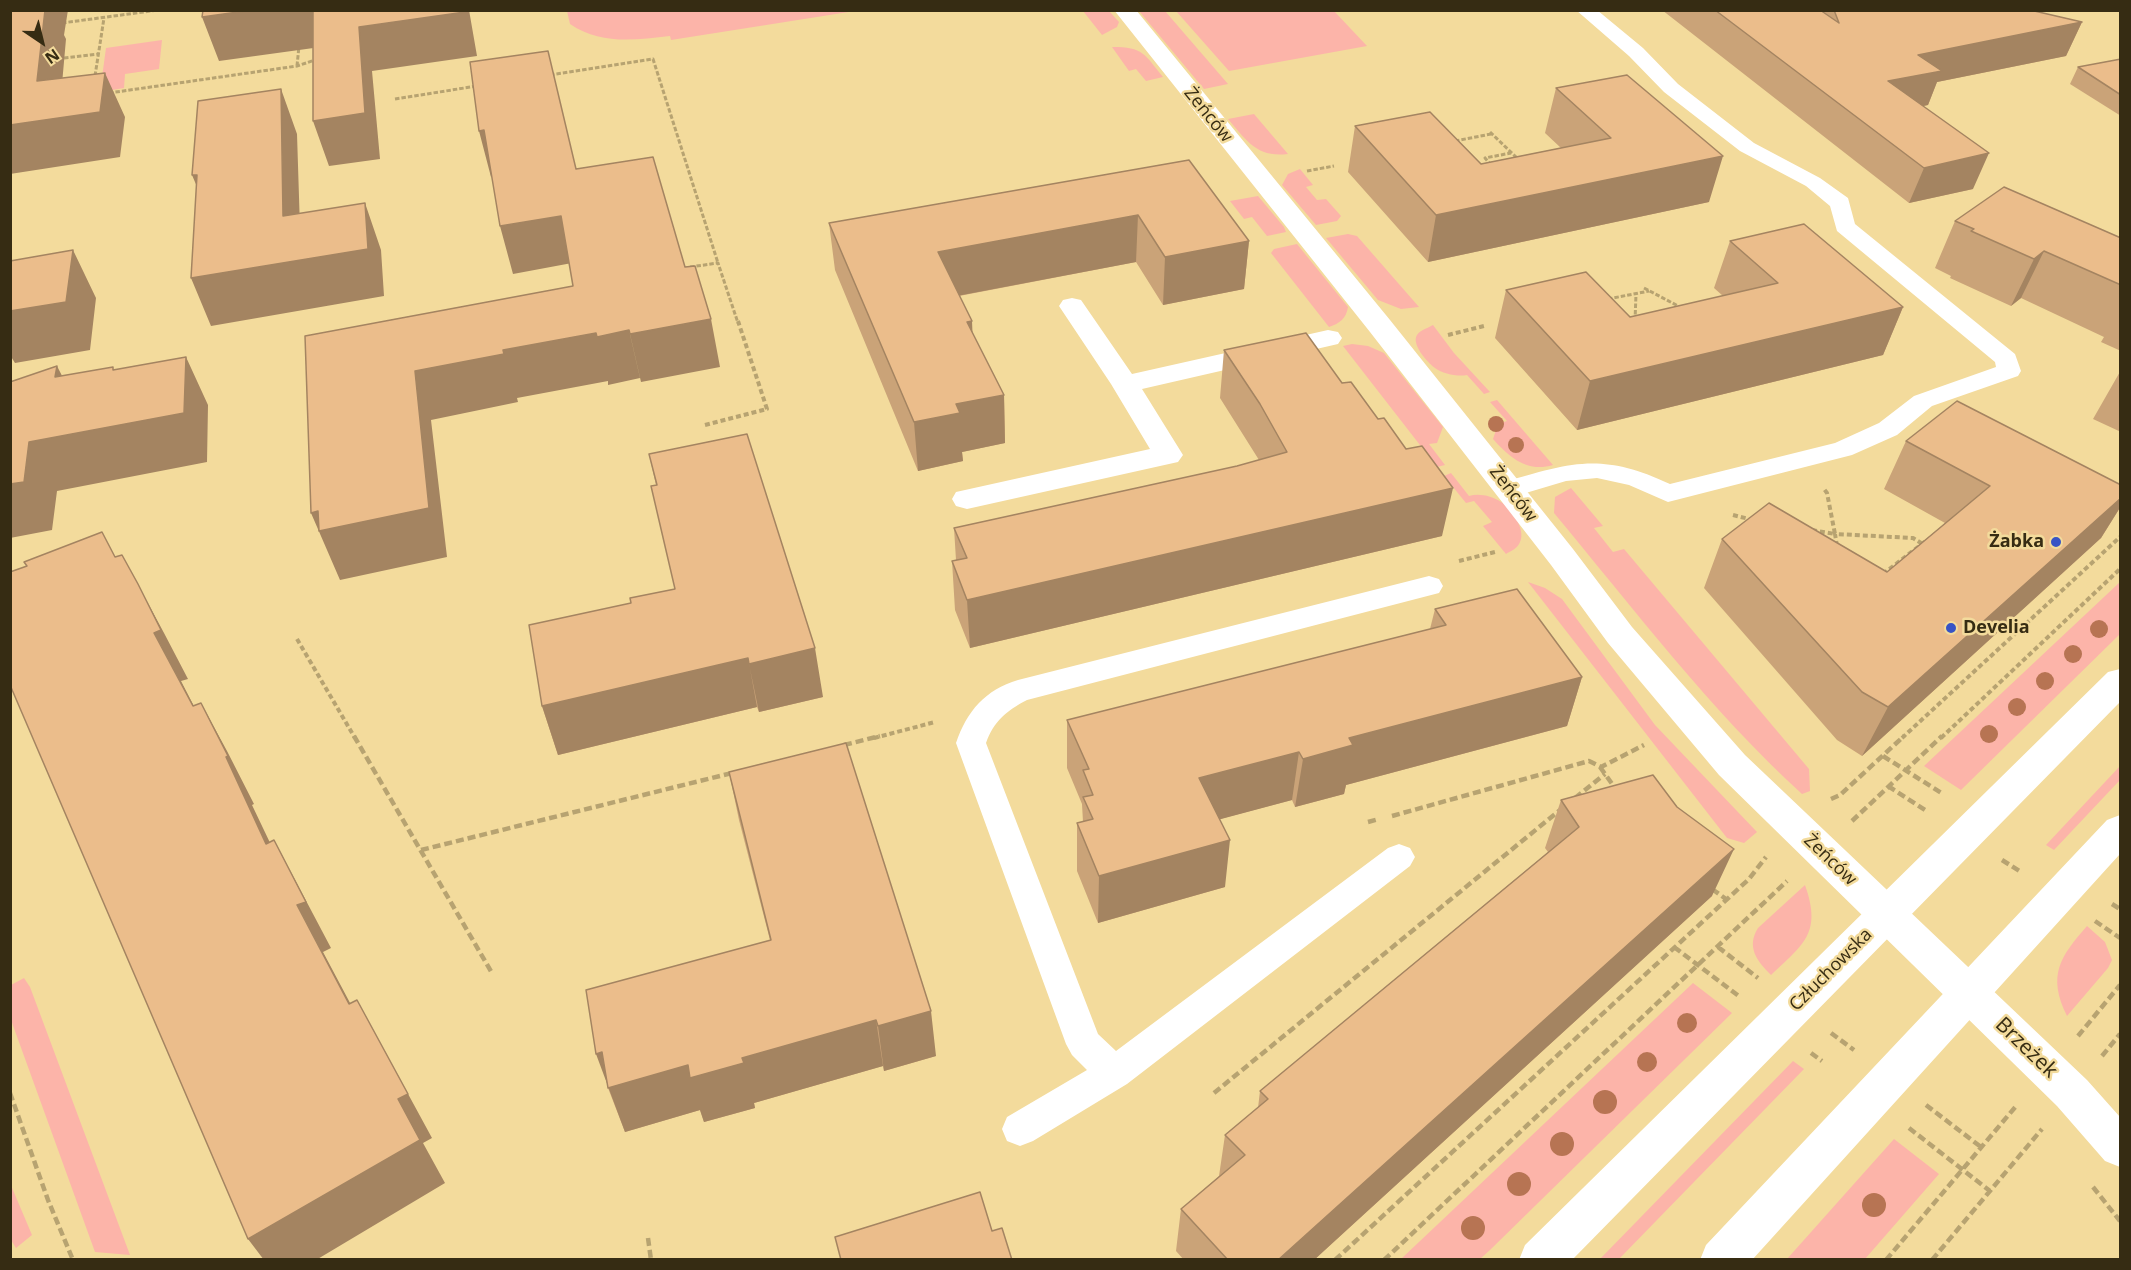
<!DOCTYPE html>
<html>
<head>
<meta charset="utf-8">
<style>
  body { margin:0 }
  #map { position:relative; width:2131px; height:1270px; overflow:hidden; background:#f3db9c; font-family:"Open Sans",sans-serif }
  canvas { display:block }
  .frame { position:absolute; inset:0; border:12px solid #362c13; pointer-events:none }
  .north { position:absolute; left:12px; top:12px; width:60px; height:60px; -webkit-text-stroke:4px #f3db9c; paint-order:stroke; rotate:145deg; font-size:16px; font-weight:700; line-height:24px; text-align:center; color:#362c13 }
  .north::after { content:''; display:block; margin:auto; width:21px; height:27px; background:#362c13; clip-path:polygon(50% 0,100% 100%,50% 72%,0 100%) }
</style>
</head>
<body>
<div id="map">
<canvas width="2131" height="1270"></canvas>
<div class="frame"></div>
<div class="north">N</div>
</div>
<script>
const c = document.querySelector('canvas').getContext('2d');
c.lineJoin = 'round';
function fill(path, color) { c.fillStyle = color; c.fill(path, 'evenodd'); }
function trace(path, color, width, dash) { c.strokeStyle = color; c.lineWidth = width; c.lineCap = dash ? 'butt' : 'round'; c.setLineDash(dash || []); c.stroke(path); }
function label(font, color, halo, rows, align = 'center') {
  c.font = font + ' "Open Sans",sans-serif'; c.lineWidth = 5; c.setLineDash([]); c.textBaseline = 'middle'; c.strokeStyle = halo; c.fillStyle = color; for (const [text, x, y, turn = 0] of rows) {
    c.save(); c.translate(x, y); c.rotate((+turn || 0) * Math.PI / 180); c.textAlign = isNaN(turn) ? turn : align; if (halo) c.strokeText(text, 0, 0); c.fillText(text, 0, 0); c.restore();
  }
}
fill(new Path2D(`
  M 567,11 L 567,10 L 855,11 L 671,40 L 670,36 C 634,40 601,45 570,24 Z
  M 1083,11 L 1109,11 L 1119,22 L 1117,27 L 1102,35 Z
  M 1139,11 L 1165,11 L 1228,84 L 1204,89 Z
  M 1176,11 L 1334,11 L 1367,46 L 1229,71 Z
  M 162,40 L 159,69 L 125,74 L 124,88 L 100,92 L 106,48 Z
  M 1112,47 C 1144,47 1144,54 1163,77 L 1146,81 L 1136,69 L 1129,71 Z
  M 1254,114 L 1288,154 C 1257,158 1246,140 1228,119 Z
  M 1300,169 L 1313,185 L 1306,187 L 1317,200 L 1326,199 L 1341,216 L 1337,221 L 1316,225 L 1282,185 L 1288,174 Z
  M 1258,196 L 1284,227 L 1286,232 L 1267,236 L 1252,217 L 1244,219 L 1230,201 Z
  M 1348,234 L 1357,236 L 1419,307 L 1401,309 L 1378,300 L 1326,238 Z
  M 1297,244 L 1348,307 C 1346,319 1340,323 1329,327 L 1271,253 L 1274,249 Z
  M 1433,325 L 1454,353 L 1490,392 L 1484,394 L 1467,375 C 1458,377 1443,374 1435,368 C 1427,362 1411,344 1417,335 C 1420,330 1428,328 1433,325 Z
  M 1352,344 L 1368,346 L 1384,353 L 1443,427 L 1437,443 L 1429,444 L 1445,465 L 1437,467 L 1343,346 Z
  M 1497,400 L 1553,465 C 1527,473 1509,457 1493,439 L 1498,424 L 1507,421 L 1490,402 Z
  M 1451,473 L 1469,496 C 1479,493 1492,496 1501,502 C 1512,508 1526,530 1520,542 C 1518,548 1511,551 1506,554 L 1483,526 L 1492,522 L 1474,501 L 1466,503 L 1444,476 Z
  M 1571,488 L 1603,526 L 1594,528 L 1613,552 L 1624,549 L 1809,769 L 1810,791 L 1802,794 C 1710,710 1634,609 1554,513 L 1555,497 Z
  M 1528,582 L 1545,588 L 1562,599 L 1655,725 L 1757,832 L 1744,843 L 1727,838 Z
  M 2120,582 L 2120,634 L 1961,790 L 1924,766 Z
  M 2120,766 L 2120,780 L 2054,850 L 2046,845 Z
  M 1805,885 C 1822,933 1804,944 1771,975 C 1757,961 1746,947 1758,928 Z
  M 2087,926 L 2105,942 L 2112,960 L 2108,968 L 2067,1016 C 2047,975 2060,957 2087,926 Z
  M 24,978 L 30,987 L 130,1255 L 95,1252 L 11,1020 L 11,985 Z
  M 1693,983 L 1732,1013 L 1490,1250 L 1480,1259 L 1401,1259 Z
  M 1793,1061 L 1804,1069 L 1619,1259 L 1600,1259 Z
  M 1894,1139 L 1939,1174 L 1865,1259 L 1787,1259 Z
  M 10,1183 L 32,1235 L 16,1248 L 11,1240 Z`), '#fcb4a9');
trace(new Path2D(`
  M 62,23 L 158,10
  M 64,58 L 98,54
  M 297,66 L 299,46
  M 550,75 L 653,59 L 718,263
  M 95,76 L 104,18
  M 109,93 L 297,66 L 318,59
  M 395,99 L 477,86
  M 1490,132 L 1518,159
  M 1455,141 L 1491,134
  M 1488,164 L 1490,164 L 1485,158 L 1511,153
  M 1307,171 L 1334,166
  M 690,267 L 718,263 L 738,323
  M 1644,288 L 1680,307
  M 1608,299 L 1649,291
  M 1635,321 L 1636,294`), '#b7a371', 3, [4.5, 2]);
trace(new Path2D(`
  M 1448,335 L 1484,326
  M 705,425 L 767,409 L 738,321
  M 1733,515 L 1749,519
  M 1812,530 L 1835,534 L 1827,493 L 1824,489
  M 1837,546 L 1835,534 L 1913,538 L 1921,543
  M 1459,561 L 1495,552
  M 1883,574 L 1927,540
  M 297,639 L 355,738
  M 874,738 L 935,722
  M 1902,738 L 2120,537
  M 1941,738 L 2120,569`), '#b7a371', 4, [5, 3]);
trace(new Path2D(`
  M 354,736 L 492,973
  M 844,745 L 880,736
  M 1883,756 L 1943,794
  M 1600,767 L 1615,788
  M 1888,786 L 1928,812
  M 1575,798 L 1605,774
  M 1831,799 L 1840,795 L 1904,736
  M 1392,816 L 1589,761 L 1601,767 L 1644,745
  M 1852,821 L 1942,736
  M 1368,822 L 1379,819
  M 421,850 L 732,773
  M 2002,860 L 2021,872
  M 1712,889 L 1726,899
  M 2112,904 L 2120,909
  M 2095,921 L 2120,938
  M 1674,947 L 1740,997
  M 1718,947 L 1758,978
  M 1831,1033 L 1854,1050
  M 2078,1036 L 2120,985
  M 1811,1053 L 1822,1061
  M 2102,1056 L 2120,1034
  M 10,1093 L 48,1200 L 73,1260
  M 1214,1093 L 1560,810
  M 1926,1105 L 1981,1147
  M 1909,1128 L 1990,1191
  M 2093,1187 L 2120,1221
  M 648,1238 L 651,1260
  M 1335,1260 L 1749,879 L 1766,857
  M 1384,1260 L 1787,881
  M 1886,1260 L 2017,1105
  M 1932,1260 L 2042,1129`), '#b7a371', 4.5, [8, 4]);
fill(new Path2D(`
  M 1576,10 L 1597,10 L 1643,48 L 1678,84 L 1754,143 L 1820,178 L 1848,198 L 1855,224 L 2015,354 L 2021,371 L 2018,376 L 1932,406 L 1897,435 L 1852,455 L 1668,502 L 1629,485 L 1597,478 L 1566,481 L 1509,498 L 1500,495 L 1496,489 L 1500,483 C 1570,463 1600,451 1670,484 L 1835,443 L 1879,423 L 1914,396 L 1996,367 L 1995,362 L 1837,231 L 1830,206 L 1806,186 L 1740,151 L 1664,92 L 1629,56 Z
  M 1429,576 L 1439,579 L 1443,586 L 1439,593 L 1027,700 C 1006,711 994,721 986,743 L 1098,1034 L 1116,1051 L 1388,848 L 1399,844 L 1410,848 L 1415,857 L 1410,866 L 1127,1084 L 1033,1141 L 1020,1146 L 1007,1141 L 1002,1129 L 1007,1117 L 1087,1070 L 1072,1055 L 1066,1044 L 956,743 C 967,711 985,690 1018,680 Z`), '#fff');
fill(new Path2D(`
  M 1114,10 L 1136,10 L 1390,320 L 1573,549 L 1632,627 L 1745,755 L 2087,1080 L 2120,1117 L 2120,1167 L 2105,1161 L 2057,1106 L 1719,775 L 1608,643 L 1551,565 L 1370,332 Z
  M 1072,298 L 1081,300 L 1132,374 L 1328,330 L 1338,332 L 1342,338 L 1338,344 L 1142,389 L 1183,455 L 1178,462 L 967,509 L 956,506 L 952,499 L 956,492 L 1150,449 L 1111,384 L 1059,306 L 1063,300 Z`), '#fff');
fill(new Path2D(`
  M 2120,669 L 2120,702 L 1572,1260 L 1519,1260 L 1525,1245 L 2108,672 Z
  M 2120,815 L 2120,854 L 1752,1260 L 1700,1260 L 1706,1245 L 2107,820 Z`), '#fff');
c.fillStyle = '#b77453';
for (const [x, y, r] of [
  [1496,424,8],
  [1516,445,8],
  [2099,629,9],
  [2073,654,9],
  [2045,681,9],
  [2017,707,9],
  [1989,734,9],
  [1687,1023,10],
  [1647,1062,10],
  [1605,1102,12],
  [1562,1144,12],
  [1519,1184,12],
  [1874,1205,12],
  [1473,1228,12]
]) { c.beginPath(); c.arc(x, y, r, 0, 2 * Math.PI); c.fill(); }
fill(new Path2D(`
  M 1662,10 L 2030,10 L 2082,22 L 2066,56 L 1937,82 L 1928,105 L 1923,106 L 1973,189 L 1909,203 Z
  M 2121,59 L 2121,116 L 2070,84 L 2078,67 Z
  M 1556,88 L 1709,202 L 1428,262 L 1348,172 L 1355,126 L 1481,164 L 1561,148 L 1545,133 Z
  M 1189,160 L 1249,241 L 1244,289 L 1163,305 L 1136,262 L 959,296 L 972,321 L 972,332 L 1004,395 L 1005,443 L 962,452 L 963,461 L 918,471 L 835,270 L 829,223 Z
  M 1955,221 L 2121,238 L 2121,351 L 2101,342 L 2104,337 L 2021,298 L 2011,306 L 1950,278 L 1951,276 L 1935,268 Z
  M 1730,241 L 1903,307 L 1883,355 L 1577,430 L 1495,338 L 1506,290 L 1630,317 L 1723,296 L 1714,288 Z
  M 1224,350 L 1442,536 L 970,648 L 955,610 L 952,561 L 956,560 L 954,528 L 1237,466 L 1259,460 L 1220,398 Z
  M 2121,370 L 2121,432 L 2093,419 Z
  M 1906,441 L 2121,485 L 2121,506 L 2101,538 L 1862,756 L 1837,740 L 1704,588 L 1722,539 L 1887,572 L 1945,523 L 1884,489 Z
  M 649,454 L 823,697 L 759,712 L 757,707 L 558,755 L 542,706 L 675,589 L 656,485 Z
  M 1435,609 L 1582,677 L 1567,726 L 1346,785 L 1344,794 L 1295,807 L 1292,800 L 1220,819 L 1225,887 L 1098,923 L 1077,871 L 1077,823 L 1083,822 L 1082,804 L 1067,768 L 1067,720 L 1430,629 Z
  M 729,772 L 936,1056 L 884,1071 L 883,1066 L 754,1103 L 755,1108 L 704,1122 L 700,1110 L 625,1132 L 608,1088 L 770,940 L 739,820 Z
  M 1561,800 L 1712,896 L 1314,1260 L 1184,1260 L 1176,1251 L 1181,1209 L 1219,1176 L 1225,1135 L 1258,1108 L 1260,1091 L 1548,852 L 1545,848 Z`), '#caa378');
fill(new Path2D(`
  M 45,10 L 68,10 L 64,35 L 66,39 L 59,118 L 105,73 L 125,117 L 120,157 L 10,174 L 10,125 L 37,81 Z
  M 252,10 L 316,10 L 328,46 L 219,61 L 202,17 Z
  M 465,10 L 469,10 L 477,56 L 372,71 L 380,159 L 329,166 L 313,121 L 359,27 Z
  M 2082,22 L 2066,56 L 1937,82 L 1928,105 L 1875,116 L 1888,81 L 1918,55 Z
  M 281,89 L 297,134 L 301,260 L 365,203 L 381,250 L 384,296 L 211,326 L 191,278 L 283,216 Z
  M 484,130 L 496,176 L 491,177 L 479,131 Z
  M 1989,153 L 1973,189 L 1909,203 L 1924,168 Z
  M 1723,156 L 1709,202 L 1428,262 L 1436,215 Z
  M 192,175 L 197,175 L 212,222 Z
  M 1138,215 L 1136,262 L 941,299 L 938,252 Z
  M 561,216 L 572,263 L 513,274 L 500,226 Z
  M 1249,241 L 1244,289 L 1163,305 L 1165,257 Z
  M 73,250 L 96,298 L 90,350 L 15,363 L 10,355 L 10,311 Z
  M 2044,251 L 2021,298 L 2011,306 L 2034,259 Z
  M 1903,307 L 1883,355 L 1577,430 L 1590,381 Z
  M 711,319 L 720,367 L 641,382 L 630,334 Z
  M 972,321 L 974,369 L 967,322 Z
  M 629,330 L 640,378 L 608,385 L 608,381 L 517,398 L 518,402 L 431,420 L 447,557 L 340,580 L 311,513 L 415,371 L 503,350 L 596,333 Z
  M 186,357 L 208,405 L 207,462 L 57,491 L 52,530 L 10,538 L 10,484 L 29,442 Z
  M 57,366 L 82,415 L 55,377 Z
  M 1004,395 L 1005,443 L 962,452 L 963,461 L 918,471 L 914,422 L 956,404 Z
  M 1453,488 L 1442,536 L 970,648 L 967,600 Z
  M 2121,498 L 2121,506 L 2101,538 L 1862,756 L 1888,707 Z
  M 122,555 L 164,633 L 188,679 L 181,681 L 219,755 L 193,706 L 154,633 Z
  M 815,648 L 823,697 L 759,712 L 749,664 Z
  M 748,658 L 757,707 L 558,755 L 542,706 Z
  M 1582,677 L 1567,726 L 1346,785 L 1344,794 L 1295,807 L 1303,759 L 1349,738 Z
  M 201,703 L 227,751 L 254,804 L 252,805 L 293,891 L 266,844 Z
  M 1299,752 L 1292,800 L 1195,826 L 1199,778 Z
  M 274,840 L 331,948 L 323,952 L 375,1050 L 349,1004 L 297,905 Z
  M 1230,840 L 1225,887 L 1098,923 L 1099,876 Z
  M 1734,849 L 1712,896 L 1314,1260 L 1278,1260 Z
  M 357,1000 L 432,1138 L 423,1143 L 445,1183 L 316,1260 L 264,1260 L 248,1239 L 398,1099 Z
  M 931,1011 L 936,1056 L 884,1071 L 878,1026 Z
  M 876,1020 L 883,1066 L 754,1103 L 755,1108 L 704,1122 L 700,1110 L 625,1132 L 596,1054 L 602,1052 L 688,1065 L 742,1058 Z`), '#a48461');
const building = new Path2D(`
  M 10,10 L 45,10 L 37,81 L 105,73 L 100,112 L 10,125 Z
  M 203,10 L 252,10 L 202,17 Z
  M 313,10 L 465,10 L 465,12 L 359,27 L 365,113 L 313,121 Z
  M 1715,10 L 1820,10 L 1839,23 L 1834,10 L 2030,10 L 2082,22 L 1918,55 L 1942,71 L 1888,81 L 1989,153 L 1924,168 Z
  M 548,51 L 576,169 L 653,157 L 685,267 L 695,266 L 711,319 L 630,334 L 629,330 L 597,337 L 596,333 L 503,350 L 504,354 L 415,371 L 429,508 L 319,531 L 318,511 L 311,513 L 305,336 L 573,286 L 561,216 L 500,226 L 484,130 L 479,131 L 470,62 Z
  M 2121,59 L 2121,95 L 2078,67 Z
  M 1627,75 L 1723,156 L 1436,215 L 1355,126 L 1430,112 L 1481,164 L 1611,138 L 1556,88 Z
  M 281,89 L 283,216 L 365,203 L 368,249 L 191,278 L 197,175 L 192,175 L 198,101 Z
  M 1189,160 L 1249,241 L 1165,257 L 1138,215 L 938,252 L 972,321 L 967,322 L 1004,395 L 956,404 L 960,413 L 914,422 L 829,223 Z
  M 2004,187 L 2121,238 L 2121,285 L 2044,251 L 2034,259 L 1971,231 L 1974,229 L 1955,221 Z
  M 1804,224 L 1903,307 L 1590,381 L 1506,290 L 1586,272 L 1630,317 L 1778,283 L 1730,241 Z
  M 73,250 L 66,302 L 10,311 L 10,261 Z
  M 1306,333 L 1342,383 L 1351,382 L 1378,419 L 1384,418 L 1406,449 L 1422,446 L 1453,488 L 967,600 L 952,561 L 967,558 L 954,528 L 1237,466 L 1287,452 L 1260,404 L 1224,350 Z
  M 186,357 L 184,413 L 29,442 L 24,482 L 10,484 L 10,382 L 57,366 L 55,377 L 113,367 L 113,370 Z
  M 1957,401 L 2121,485 L 2121,498 L 1888,707 L 1862,692 L 1722,539 L 1769,503 L 1887,572 L 1990,486 L 1906,441 Z
  M 747,434 L 815,648 L 749,664 L 748,658 L 542,706 L 529,625 L 631,603 L 630,598 L 675,589 L 651,486 L 657,485 L 649,454 Z
  M 102,532 L 115,557 L 122,555 L 138,584 L 161,630 L 154,633 L 193,706 L 201,703 L 228,756 L 226,757 L 266,844 L 274,840 L 306,902 L 297,905 L 349,1004 L 357,1000 L 408,1094 L 398,1099 L 420,1140 L 248,1239 L 10,685 L 10,572 L 27,566 L 24,562 Z
  M 1517,589 L 1582,677 L 1349,738 L 1353,745 L 1303,759 L 1299,752 L 1199,778 L 1230,840 L 1099,876 L 1077,823 L 1093,819 L 1083,797 L 1093,795 L 1083,770 L 1089,769 L 1067,720 L 1446,625 L 1435,609 Z
  M 846,743 L 931,1011 L 878,1026 L 876,1020 L 742,1058 L 744,1063 L 690,1078 L 688,1065 L 608,1088 L 602,1052 L 596,1054 L 586,990 L 771,940 L 729,772 Z
  M 1653,775 L 1677,807 L 1734,849 L 1278,1260 L 1228,1260 L 1181,1209 L 1245,1155 L 1225,1135 L 1268,1099 L 1260,1091 L 1579,827 L 1561,800 Z
  M 980,1192 L 992,1231 L 1002,1228 L 1012,1260 L 841,1260 L 835,1237 Z`);
fill(building, '#ebbd8b');
trace(building, '#a48461', 1.5);
for (const [x, y, r, color] of [
  [2056,542,6,"#3853c5"],
  [1951,628,6,"#3853c5"]
]) { const dot = new Path2D(); dot.arc(x, y, r, 0, 2 * Math.PI); c.fillStyle = color; c.fill(dot); trace(dot, '#f3db9c', 2); }
label('18px', '#362c13', '#f3db9c', [
  ["Żeńców",1208,115,51],
  ["Żeńców",1513,494,52],
  ["Żeńców",1830,860,44],
  ["Człuchowska",1831,970,-45]
]);
label('bold 18px', '#362c13', '#f3db9c', [
  ["Żabka",2044,542],
  ["Develia",1963,628,"left"]
], 'right');
label('21px', '#362c13', '#f3db9c', [
  ["Brzeżek",2026,1048,44]
]);
</script>
</body>
</html>
